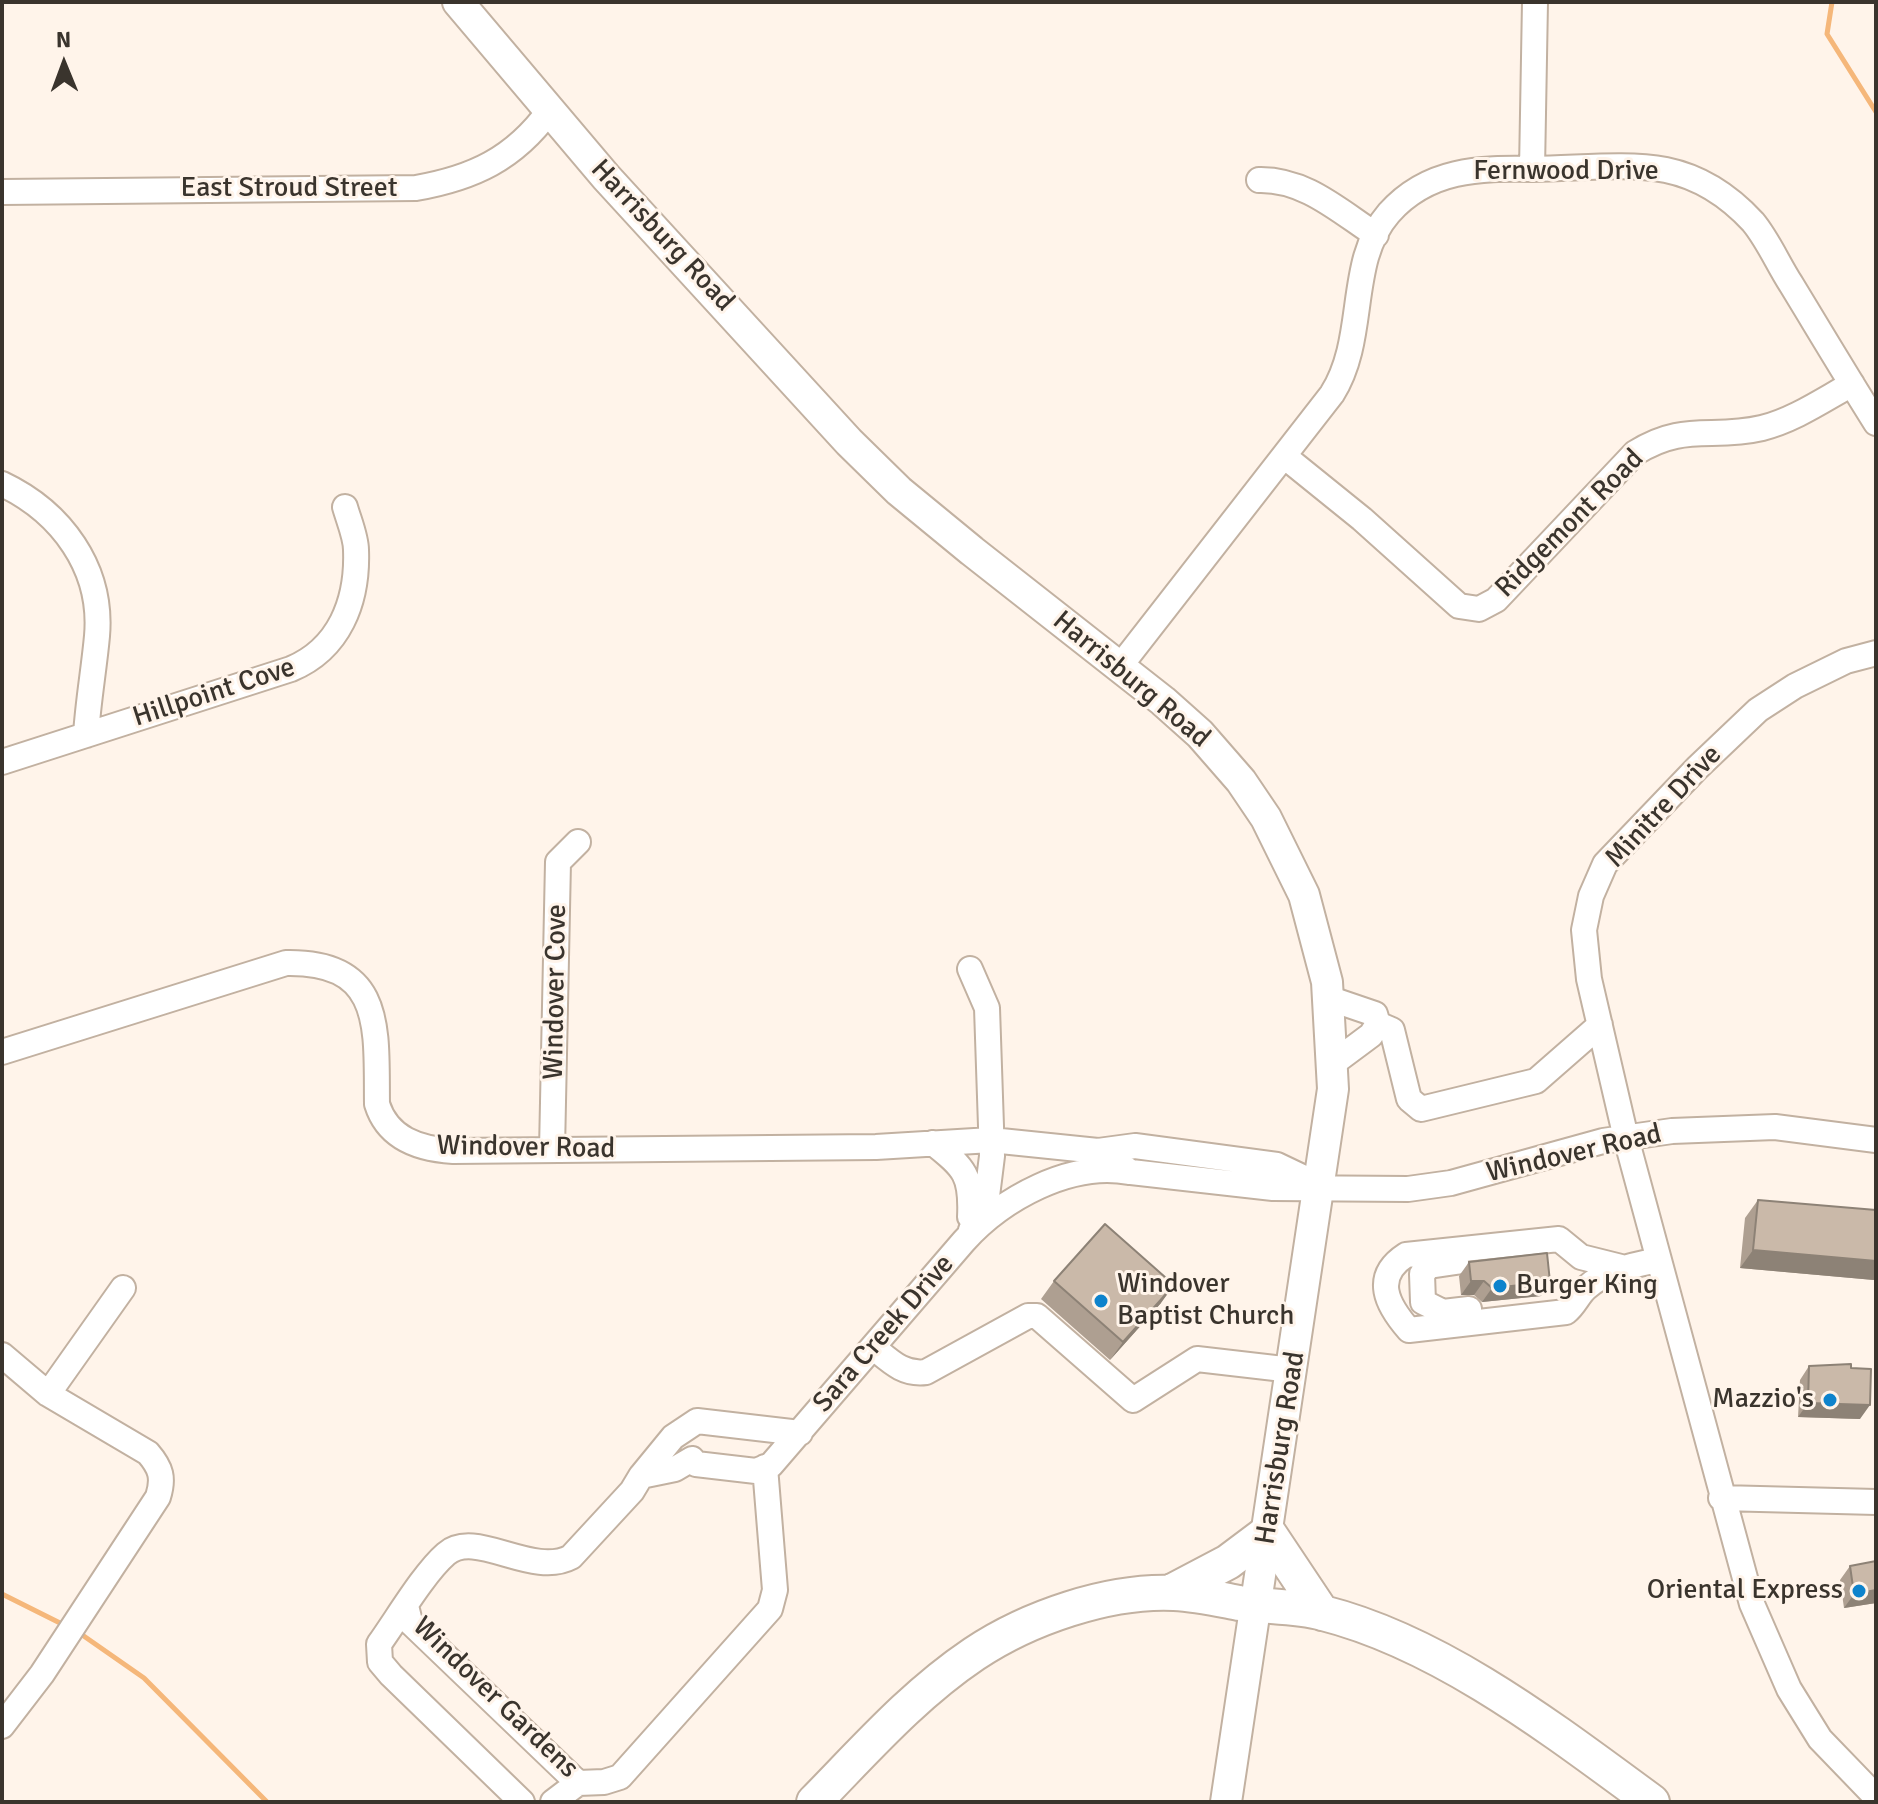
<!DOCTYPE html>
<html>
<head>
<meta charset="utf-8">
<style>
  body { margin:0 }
  #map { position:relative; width:1878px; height:1804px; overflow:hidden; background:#fff4ea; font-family:Signika,sans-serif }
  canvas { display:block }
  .frame { position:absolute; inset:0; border:4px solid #3a342d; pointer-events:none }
  .north { position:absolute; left:24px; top:24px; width:80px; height:80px; -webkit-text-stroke:6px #fff4ea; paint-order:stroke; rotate:359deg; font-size:22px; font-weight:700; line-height:32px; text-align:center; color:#3a342d }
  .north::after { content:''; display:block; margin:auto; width:28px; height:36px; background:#3a342d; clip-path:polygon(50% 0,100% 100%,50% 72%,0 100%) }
</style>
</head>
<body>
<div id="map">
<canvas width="1878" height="1804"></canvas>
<div class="frame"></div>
<div class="north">N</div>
</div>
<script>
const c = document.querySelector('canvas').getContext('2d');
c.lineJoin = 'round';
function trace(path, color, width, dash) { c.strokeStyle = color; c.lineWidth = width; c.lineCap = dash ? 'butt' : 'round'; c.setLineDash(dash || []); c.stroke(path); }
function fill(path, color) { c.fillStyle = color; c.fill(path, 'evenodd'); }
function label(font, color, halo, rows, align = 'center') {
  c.font = font + ' Signika,sans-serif'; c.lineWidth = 6; c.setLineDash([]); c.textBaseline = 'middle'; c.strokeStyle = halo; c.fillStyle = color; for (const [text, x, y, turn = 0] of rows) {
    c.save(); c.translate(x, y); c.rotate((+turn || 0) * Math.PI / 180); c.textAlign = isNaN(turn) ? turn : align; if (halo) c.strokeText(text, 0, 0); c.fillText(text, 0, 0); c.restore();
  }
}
trace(new Path2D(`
  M 1832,2 L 1827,34 L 1876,112
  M 2,1594 L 66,1626
  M 78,1632 L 144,1678 L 267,1802`), '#f5b77a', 5);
const minor = new Path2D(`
  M 1532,169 L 1535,2
  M 1259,180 C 1305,179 1339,211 1376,235
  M 2,192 L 416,188 C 473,178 514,159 549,111
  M 1284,456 L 1362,519 L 1459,606 L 1479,609 L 1496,600 L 1635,453 C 1684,422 1711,440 1762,428 C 1794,420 1823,400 1852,384
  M 2,484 C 61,512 103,568 97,636 C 94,669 88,702 86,735
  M 1876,653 L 1846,661 L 1795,686 L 1758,710 L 1697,768 L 1605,864 L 1591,896 L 1584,930 L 1589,979 L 1626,1138 L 1752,1604 L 1789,1689 L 1820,1739 L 1876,1797
  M 1121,665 L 1332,394 C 1368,337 1346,262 1389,213 C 1428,169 1479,168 1533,169 C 1576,169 1624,162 1666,170 C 1700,177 1730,197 1753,222 C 1768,240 1778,264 1791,284 C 1819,330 1847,377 1876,423
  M 2,762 L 291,669 C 339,649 358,602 356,550 C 356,537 349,521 345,507
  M 970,969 L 987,1008 L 992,1156 L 987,1196 L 971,1230
  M 1328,998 L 1375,1014 L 1378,1024 L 1371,1035 L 1332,1064
  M 1378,1024 L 1392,1030 L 1409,1099 L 1421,1109 L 1536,1081 L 1600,1025
  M 2,1052 L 286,963 C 385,961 376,1030 377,1104 C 388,1139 419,1149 453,1151 L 876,1147 L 991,1140 L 1098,1151 L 1135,1146 L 1277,1165 L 1321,1186
  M 933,1143 C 965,1168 972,1176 970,1217
  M 552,1150 L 558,862 L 578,842
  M 1098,1151 L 1131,1172 L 1273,1188 L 1408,1189 L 1451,1183 L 1603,1141 L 1672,1131 L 1775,1127 L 1876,1140
  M 1456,1262 L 1429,1266 L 1422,1274 L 1423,1302 L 1443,1312 L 1469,1309
  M 1621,1267 L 1581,1257 L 1559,1239 L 1406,1255 C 1372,1277 1387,1305 1409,1330 L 1566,1312 C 1575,1305 1578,1295 1586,1288 C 1606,1270 1633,1265 1658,1260
  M 873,1347 C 890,1361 903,1375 926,1372 L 1028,1316 L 1037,1316 L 1133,1400 L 1197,1359 L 1292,1370
  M 2,1355 L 48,1394 L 148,1453 C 161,1468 164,1478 158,1497 L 42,1674 L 2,1726
  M 48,1394 L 123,1288
  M 692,1459 L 696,1464 L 756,1471 L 771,1465 L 964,1241 C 1002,1199 1070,1161 1129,1172
  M 641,1476 L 673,1437 L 697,1421 L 800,1433
  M 1721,1498 L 1876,1502
  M 406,1606 L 410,1622 L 578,1783 L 604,1782 L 620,1777 L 770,1609 L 775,1590 L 765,1467
  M 522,1802 L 391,1675 L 380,1662 L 379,1644 C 397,1619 424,1573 446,1554 C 475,1528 532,1578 571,1557 L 632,1491 L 641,1476 L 675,1469 L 692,1459
  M 553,1802 L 578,1783`);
const major = new Path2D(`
  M 458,2 L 606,177 L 849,442 L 899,491 L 972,551 L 1163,701 L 1200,734 L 1241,781 L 1266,818 L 1304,895 L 1327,982 L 1333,1089 L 1226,1802`);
const highway = new Path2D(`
  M 1171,1592 L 1228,1562 L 1268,1532 L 1322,1613
  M 814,1802 C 865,1750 913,1695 974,1654 C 1028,1618 1108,1590 1174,1593 C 1196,1594 1218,1599 1239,1603 C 1267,1607 1297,1606 1323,1613 C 1442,1643 1555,1731 1652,1802`);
trace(minor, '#c2b1a1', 28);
trace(major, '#c2b1a1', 34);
trace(highway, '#c2b1a1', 38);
trace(minor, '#fff', 24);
trace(major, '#fff', 30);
trace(highway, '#fff', 34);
fill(new Path2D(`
  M 1758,1200 L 1874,1280 L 1740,1268 L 1745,1218 Z
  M 1469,1262 L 1541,1296 L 1482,1302 L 1474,1295 L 1461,1295 L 1459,1276 Z
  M 1054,1281 L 1161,1303 L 1110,1360 L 1041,1299 Z
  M 1809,1366 L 1851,1368 L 1860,1419 L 1798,1417 L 1800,1380 Z
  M 1876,1561 L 1876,1603 L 1844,1608 L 1840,1580 L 1850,1566 Z`), '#ae9f91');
fill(new Path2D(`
  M 1753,1250 L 1876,1261 L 1876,1277 L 1874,1280 L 1740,1268 Z
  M 1471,1281 L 1484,1281 L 1474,1295 L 1461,1295 Z
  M 1550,1282 L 1541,1296 L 1482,1302 L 1492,1288 Z
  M 1174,1285 L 1161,1303 L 1110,1360 L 1123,1342 Z
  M 1808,1403 L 1870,1405 L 1860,1419 L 1798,1417 Z
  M 1876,1590 L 1876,1603 L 1844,1608 L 1854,1594 Z`), '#8d8276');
const building = new Path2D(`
  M 1758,1200 L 1876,1210 L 1876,1261 L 1753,1250 Z
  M 1105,1224 L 1174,1285 L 1123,1342 L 1054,1281 Z
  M 1547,1253 L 1550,1282 L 1492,1288 L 1484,1281 L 1471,1281 L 1469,1262 Z
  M 1851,1364 L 1851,1368 L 1871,1369 L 1870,1405 L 1808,1403 L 1809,1366 Z
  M 1876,1561 L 1876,1590 L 1854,1594 L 1850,1566 Z`);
fill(building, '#cab9a9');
trace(building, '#8d8276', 2);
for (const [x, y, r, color] of [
  [1500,1286,8,"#0e83cc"],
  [1101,1301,8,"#0e83cc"],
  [1830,1400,8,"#0e83cc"],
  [1859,1591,8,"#0e83cc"]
]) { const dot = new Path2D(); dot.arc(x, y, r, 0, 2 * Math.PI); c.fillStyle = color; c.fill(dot); trace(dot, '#fff4ea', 3); }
label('28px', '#3a342d', '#fff4ea', [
  ["Fernwood Drive",1566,172],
  ["East Stroud Street",289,189],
  ["Harrisburg Road",662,236,47],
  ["Ridgemont Road",1570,524,-45],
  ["Harrisburg Road",1131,680,40],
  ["Hillpoint Cove",214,693,-18],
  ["Minitre Drive",1664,807,-47],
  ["Windover Cove",556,992,-89],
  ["Windover Road",526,1148,1],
  ["Windover Road",1574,1154,-13],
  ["Sara Creek Drive",884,1334,-49],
  ["Harrisburg Road",1281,1448,-81],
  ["Windover Gardens",495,1698,44]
]);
label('28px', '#3a342d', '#fff4ea', [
  ["Windover",1117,1285],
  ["Baptist Church",1117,1317],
  ["Burger King",1516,1286],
  ["Mazzio's",1814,1400,"right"],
  ["Oriental Express",1843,1591,"right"]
], 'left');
</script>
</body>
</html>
